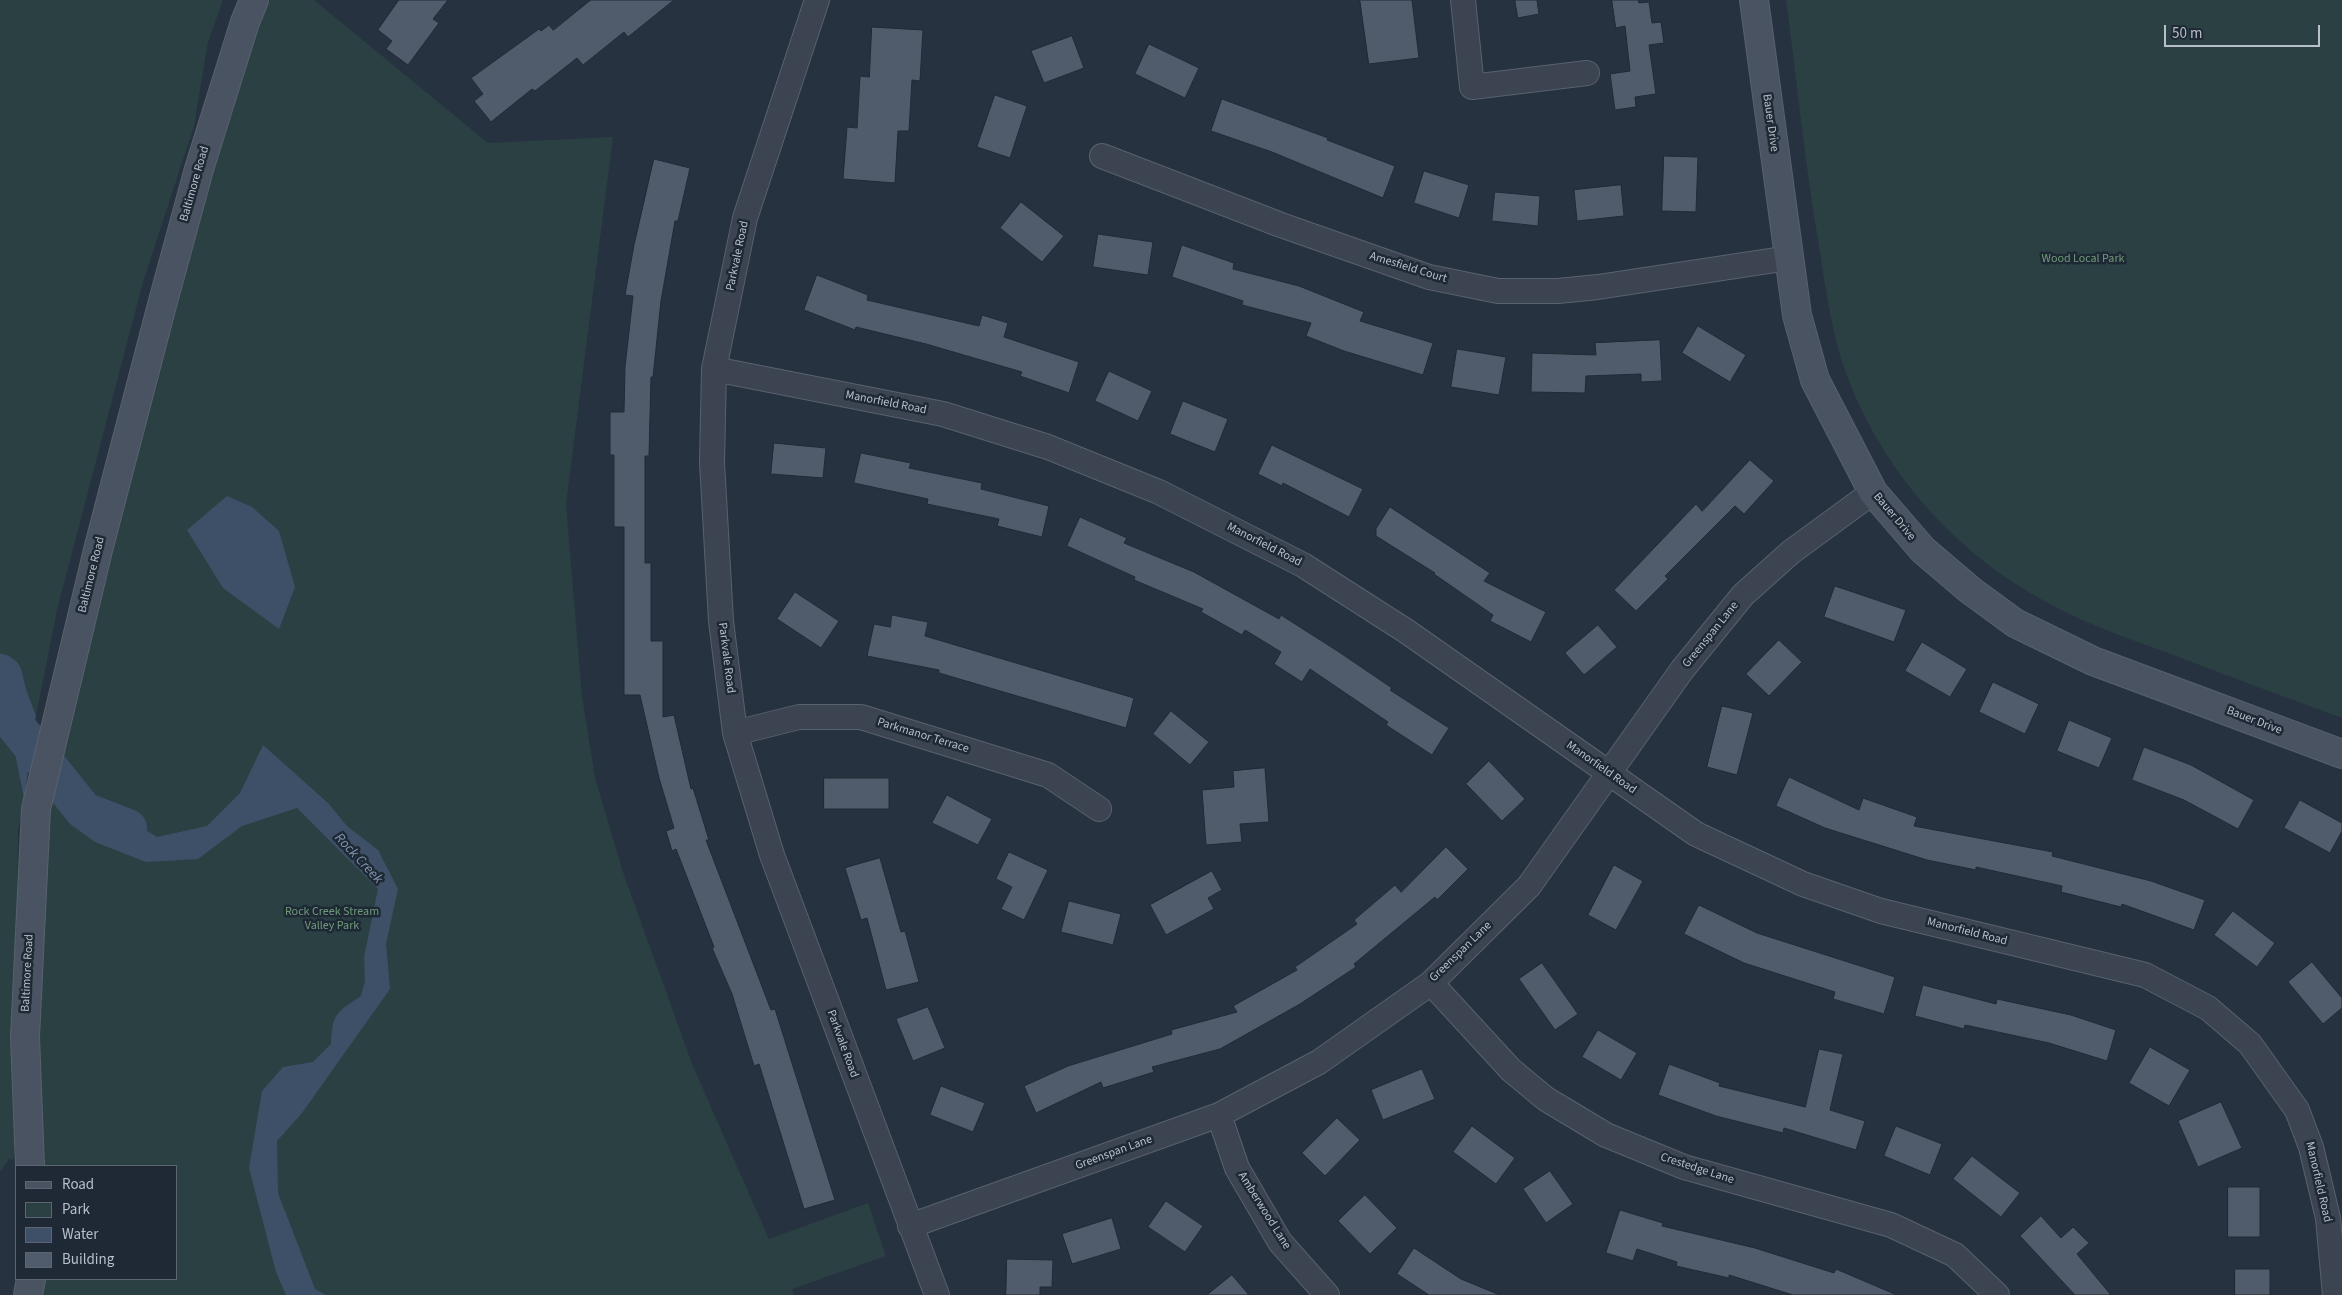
<!DOCTYPE html>
<html>
<head>
<meta charset="utf-8">
<style>
  body { margin:0 }
  #map { position:relative; width:2342px; height:1295px; overflow:hidden; background:#273240; font-family:"Source Sans 3",sans-serif }
  canvas { display:block }
  .legend { position:absolute; left:15px; top:1165px; width:162px; height:115px; box-sizing:border-box; background:#1f2935; border:1px solid #5c6571; margin:0; padding:6px 9px; list-style:none; font-size:15px; color:#b7bfca }
  .legend li { display:flex; align-items:center; gap:10px; height:25px }
  .legend b { width:25px; border:1px solid #5c6571 }
  .scale { position:absolute; left:2164px; top:25px; width:156px; height:22px; box-sizing:border-box; border:2px solid #b7bfca; border-top:0; padding-left:6px; font-size:15px; line-height:18px; white-space:nowrap; color:#b7bfca; -webkit-text-stroke:4px #1f2935; paint-order:stroke }
</style>
</head>
<body>
<div id="map">
<canvas width="2342" height="1295"></canvas>
<ul class="legend">
<li><b style="height:6px;background:#495362"></b>Road</li>
<li><b style="height:14px;background:#2a4042"></b>Park</li>
<li><b style="height:14px;background:#3d5068"></b>Water</li>
<li><b style="height:14px;background:#505b6b"></b>Building</li>
</ul>
<div class="scale">50 m</div>
</div>
<script>
const c = document.querySelector('canvas').getContext('2d');
c.lineJoin = 'round';
function fill(path, color) { c.fillStyle = color; c.fill(path, 'evenodd'); }
function trace(path, color, width, dash) { c.strokeStyle = color; c.lineWidth = width; c.lineCap = dash ? 'butt' : 'round'; c.setLineDash(dash || []); c.stroke(path); }
function label(font, color, halo, rows, align = 'center') {
  c.font = font + ' "Source Sans 3",sans-serif'; c.lineWidth = 5; c.setLineDash([]); c.textBaseline = 'middle'; c.strokeStyle = halo; c.fillStyle = color; for (const [text, x, y, turn = 0] of rows) {
    c.save(); c.translate(x, y); c.rotate((+turn || 0) * Math.PI / 180); c.textAlign = isNaN(turn) ? turn : align; if (halo) c.strokeText(text, 0, 0); c.fillText(text, 0, 0); c.restore();
  }
}
fill(new Path2D(`
  M 0,0 L 223,0 L 208,42 L 194,126 L 143,282 L 57,610 L 36,716 L 35,714 L 20,781 L 24,800 L 18,830 L 14,1152 L 13,1160 L 9,1159 L 0,1172 Z
  M 270,0 L 314,0 L 488,143 L 613,137 L 566,504 L 582,696 L 595,778 L 623,872 L 692,1064 L 769,1239 L 868,1203 L 886,1256 L 792,1289 L 794,1295 L 36,1295 L 35,1279 L 176,1279 L 176,1166 L 31,1166 L 49,766 L 235,85 Z
  M 1786,0 L 2342,0 L 2342,718 C 2287,698 2231,677 2176,656 C 2133,640 2090,626 2050,604 C 1958,556 1886,476 1848,379 C 1832,336 1826,291 1819,246 C 1805,164 1797,82 1786,0 Z`), '#2a4042');
fill(new Path2D(`
  M 227,496 L 252,507 L 279,531 L 295,587 L 279,629 L 223,588 L 187,530 Z
  M 0,653 L 19,670 L 36,716 L 24,800 L 13,742 L 0,707 Z
  M 263,745 L 328,803 L 347,826 L 378,850 L 398,889 L 386,944 L 390,989 L 302,1113 L 277,1141 L 278,1193 L 315,1289 L 326,1295 L 286,1295 L 276,1272 L 249,1168 L 262,1091 L 283,1067 L 313,1062 L 331,1044 C 332,1013 337,1012 361,996 L 365,981 L 364,957 L 378,889 L 297,808 L 242,826 L 198,859 L 146,862 L 95,842 L 77,829 L 85,792 L 157,837 L 207,826 L 240,793 Z`), '#3d5068');
trace(new Path2D(`
  M 0,673 L 3,675 L 15,725 L 84,811 L 128,828`), '#3d5068', 38);
const building = new Path2D(`
  M 399,0 L 448,0 L 433,19 L 439,23 L 408,65 L 386,49 L 392,41 L 378,30 Z
  M 591,0 L 674,0 L 628,37 L 624,32 L 583,65 L 577,58 L 535,91 L 532,89 L 491,122 L 474,101 L 483,94 L 471,78 L 539,29 L 541,31 L 549,25 L 553,30 Z
  M 1360,0 L 1412,0 L 1419,58 L 1369,64 Z
  M 1515,0 L 1537,0 L 1539,14 L 1518,18 Z
  M 1612,0 L 1638,0 L 1639,3 L 1649,2 L 1652,23 L 1661,22 L 1664,43 L 1649,45 L 1656,94 L 1635,97 L 1636,107 L 1615,110 L 1610,74 L 1630,71 L 1625,26 L 1616,28 Z
  M 872,27 L 923,30 L 920,81 L 912,80 L 909,131 L 898,131 L 895,183 L 843,179 L 847,127 L 857,128 L 860,76 L 869,77 Z
  M 1072,36 L 1084,68 L 1044,83 L 1031,51 Z
  M 1149,44 L 1199,68 L 1185,98 L 1135,74 Z
  M 995,95 L 1027,106 L 1010,158 L 977,147 Z
  M 1222,99 L 1328,138 L 1327,140 L 1395,166 L 1383,198 L 1272,152 L 1211,131 Z
  M 1664,156 L 1698,157 L 1696,212 L 1662,211 Z
  M 654,159 L 690,168 L 678,221 L 675,221 L 661,301 L 653,377 L 651,377 L 649,456 L 645,456 L 645,563 L 651,563 L 651,641 L 663,641 L 663,717 L 674,715 L 691,789 L 693,788 L 709,840 L 706,840 L 771,1010 L 775,1009 L 835,1200 L 804,1209 L 759,1064 L 754,1066 L 732,994 L 712,948 L 714,947 L 676,849 L 672,851 L 666,831 L 674,828 L 659,778 L 640,695 L 624,695 L 624,527 L 614,527 L 614,455 L 610,455 L 610,412 L 624,412 L 625,367 L 633,296 L 625,295 L 634,245 Z
  M 1424,171 L 1469,185 L 1459,218 L 1414,203 Z
  M 1621,185 L 1624,216 L 1577,221 L 1574,190 Z
  M 1495,192 L 1540,196 L 1538,226 L 1492,221 Z
  M 1021,202 L 1064,236 L 1042,262 L 1000,228 Z
  M 1098,234 L 1153,242 L 1148,275 L 1093,267 Z
  M 1182,245 L 1234,263 L 1233,269 L 1299,286 L 1364,312 L 1360,321 L 1433,343 L 1423,375 L 1344,351 L 1306,336 L 1311,323 L 1242,305 L 1243,301 L 1172,277 Z
  M 817,275 L 868,295 L 867,300 L 979,326 L 982,315 L 1008,323 L 1004,337 L 1079,362 L 1069,393 L 1020,376 L 1022,372 L 926,344 L 856,327 L 855,330 L 804,310 Z
  M 1698,326 L 1746,355 L 1730,382 L 1682,353 Z
  M 1660,340 L 1662,381 L 1641,382 L 1641,374 L 1586,376 L 1585,393 L 1531,392 L 1532,353 L 1596,355 L 1595,343 Z
  M 1457,349 L 1506,357 L 1499,395 L 1451,387 Z
  M 1109,371 L 1152,391 L 1138,421 L 1095,401 Z
  M 1183,401 L 1228,419 L 1215,452 L 1170,434 Z
  M 774,443 L 826,448 L 823,478 L 771,474 Z
  M 1272,445 L 1363,489 L 1349,517 L 1283,483 L 1282,486 L 1258,474 Z
  M 861,453 L 911,463 L 909,468 L 982,483 L 981,489 L 1049,506 L 1042,537 L 997,526 L 999,519 L 927,504 L 928,499 L 854,483 Z
  M 1750,460 L 1774,481 L 1744,514 L 1735,506 L 1665,576 L 1668,579 L 1636,611 L 1614,590 L 1696,504 L 1702,511 Z
  M 1390,507 L 1490,573 L 1484,581 L 1546,612 L 1531,642 L 1490,621 L 1493,615 L 1434,574 L 1435,573 L 1376,536 L 1376,529 Z
  M 1080,517 L 1127,538 L 1124,543 L 1194,572 L 1279,619 L 1281,615 L 1339,652 L 1392,688 L 1390,690 L 1449,728 L 1432,755 L 1386,725 L 1388,722 L 1310,669 L 1302,682 L 1274,664 L 1281,652 L 1245,630 L 1242,635 L 1201,612 L 1203,609 L 1134,580 L 1135,577 L 1067,546 Z
  M 1835,586 L 1906,610 L 1894,642 L 1824,617 Z
  M 795,592 L 839,621 L 821,648 L 777,619 Z
  M 892,615 L 928,622 L 925,636 L 1134,698 L 1126,728 L 939,673 L 939,670 L 867,656 L 874,624 L 890,627 Z
  M 1598,625 L 1617,647 L 1584,675 L 1565,653 Z
  M 1779,640 L 1802,662 L 1769,696 L 1746,674 Z
  M 1922,642 L 1967,669 L 1950,697 L 1905,671 Z
  M 1993,682 L 2039,704 L 2025,734 L 1979,712 Z
  M 1722,706 L 1753,713 L 1737,775 L 1707,767 Z
  M 1171,711 L 1209,742 L 1190,765 L 1153,734 Z
  M 2069,720 L 2112,738 L 2099,768 L 2057,751 Z
  M 2144,747 L 2191,765 L 2254,800 L 2238,829 L 2184,800 L 2132,780 Z
  M 1489,761 L 1525,799 L 1502,821 L 1466,784 Z
  M 1265,768 L 1269,822 L 1240,824 L 1242,842 L 1206,845 L 1202,790 L 1234,787 L 1233,771 Z
  M 1789,777 L 1859,810 L 1863,798 L 1917,817 L 1914,826 L 2053,852 L 2052,856 L 2151,881 L 2205,900 L 2194,930 L 2122,904 L 2121,907 L 2061,892 L 2062,886 L 1976,867 L 1976,870 L 1927,860 L 1825,828 L 1776,806 Z
  M 824,778 L 889,778 L 889,809 L 824,809 Z
  M 947,795 L 992,819 L 978,845 L 932,823 Z
  M 2300,800 L 2342,823 L 2342,831 L 2330,853 L 2284,828 Z
  M 1446,847 L 1468,869 L 1437,900 L 1435,897 L 1354,964 L 1356,967 L 1300,1004 L 1220,1049 L 1152,1067 L 1154,1072 L 1103,1088 L 1101,1082 L 1036,1113 L 1024,1086 L 1068,1066 L 1172,1034 L 1171,1030 L 1237,1012 L 1233,1006 L 1297,970 L 1295,967 L 1357,924 L 1354,920 L 1395,885 L 1401,892 Z
  M 1009,852 L 1048,870 L 1024,920 L 1001,909 L 1012,887 L 996,879 Z
  M 880,858 L 901,932 L 905,931 L 919,982 L 886,990 L 867,918 L 861,920 L 845,868 Z
  M 1614,865 L 1643,881 L 1616,930 L 1588,915 Z
  M 1212,871 L 1222,890 L 1208,898 L 1214,909 L 1166,935 L 1150,905 Z
  M 1069,901 L 1121,914 L 1113,945 L 1061,932 Z
  M 1699,905 L 1757,933 L 1895,977 L 1884,1014 L 1833,999 L 1835,992 L 1744,963 L 1684,934 Z
  M 2233,911 L 2275,943 L 2257,967 L 2214,935 Z
  M 2312,962 L 2342,998 L 2342,1008 L 2323,1024 L 2288,982 Z
  M 1542,963 L 1578,1014 L 1555,1030 L 1519,979 Z
  M 1923,985 L 1996,1004 L 1997,999 L 2071,1015 L 2116,1030 L 2107,1061 L 2049,1043 L 1965,1025 L 1964,1029 L 1915,1016 Z
  M 928,1007 L 945,1048 L 913,1061 L 896,1019 Z
  M 1598,1030 L 1637,1053 L 1621,1080 L 1582,1057 Z
  M 2150,1047 L 2190,1070 L 2169,1106 L 2129,1083 Z
  M 1819,1049 L 1843,1054 L 1830,1110 L 1865,1121 L 1856,1150 L 1784,1128 L 1783,1133 L 1716,1116 L 1658,1095 L 1669,1064 L 1720,1083 L 1719,1086 L 1805,1107 Z
  M 1422,1069 L 1435,1099 L 1383,1120 L 1371,1090 Z
  M 941,1086 L 985,1103 L 973,1132 L 930,1115 Z
  M 2221,1102 L 2242,1148 L 2198,1167 L 2178,1121 Z
  M 1337,1118 L 1360,1140 L 1325,1176 L 1302,1153 Z
  M 1472,1126 L 1515,1158 L 1496,1184 L 1453,1152 Z
  M 1896,1126 L 1942,1144 L 1930,1175 L 1884,1156 Z
  M 1972,1156 L 2020,1193 L 2001,1217 L 1953,1179 Z
  M 1550,1171 L 1573,1204 L 1546,1223 L 1523,1189 Z
  M 2228,1187 L 2260,1187 L 2260,1237 L 2228,1237 Z
  M 1365,1195 L 1397,1228 L 1370,1254 L 1338,1221 Z
  M 1166,1201 L 1203,1226 L 1185,1252 L 1148,1227 Z
  M 1620,1210 L 1663,1223 L 1662,1226 L 1755,1248 L 1834,1273 L 1836,1269 L 1897,1295 L 1793,1295 L 1729,1275 L 1729,1278 L 1676,1266 L 1677,1262 L 1637,1249 L 1633,1261 L 1606,1253 Z
  M 2041,1216 L 2061,1238 L 2073,1227 L 2089,1243 L 2077,1254 L 2111,1295 L 2075,1295 L 2020,1236 Z
  M 1112,1218 L 1121,1249 L 1072,1264 L 1062,1234 Z
  M 1414,1248 L 1461,1279 L 1500,1295 L 1429,1295 L 1397,1274 Z
  M 1007,1259 L 1053,1260 L 1052,1287 L 1040,1287 L 1040,1295 L 1006,1295 Z
  M 2235,1269 L 2270,1269 L 2270,1295 L 2235,1295 Z
  M 1232,1275 L 1249,1295 L 1207,1295 Z`);
fill(building, '#505b6b');
trace(building, '#212b37', 1);
const street = new Path2D(`
  M 817,0 L 745,218 L 714,369 L 712,462 L 721,621 L 735,733 L 772,855 L 937,1295
  M 1463,0 L 1472,87 L 1587,73
  M 1102,156 L 1281,225 L 1429,277 L 1498,291 L 1558,291 L 1598,287 L 1789,258
  M 714,369 L 943,414 L 1048,447 L 1159,492 L 1303,565 L 1406,631 L 1696,834 L 1803,884 L 1881,911 L 2145,975 L 2208,1008 L 2250,1044 L 2297,1110 L 2311,1147 L 2328,1218 L 2335,1295
  M 735,733 L 799,717 L 861,717 L 1048,775 L 1099,809
  M 1431,983 L 1511,1070 L 1546,1099 L 1606,1135 L 1684,1167 L 1891,1225 L 1955,1255 L 1997,1295
  M 1219,1115 L 1237,1168 L 1280,1242 L 1327,1295
  M 910,1226 L 1219,1115 L 1319,1062 L 1431,983 L 1529,886 L 1682,670 L 1743,595 L 1791,552 L 1873,492`);
const secondary = new Path2D(`
  M 1754,0 L 1797,315 L 1815,380 L 1873,492 L 1923,550 L 1970,590 L 2015,623 L 2093,661 L 2342,754
  M 30,1166 L 25,1037 L 36,809 L 98,550 L 162,305 L 199,169 L 245,22 L 254,0
  M 28,1295 L 31,1279`);
trace(street, '#58626d', 26);
trace(secondary, '#58626d', 30);
trace(street, '#3b4450', 24);
trace(secondary, '#495362', 28);
label('12px', '#b7bfca', '#1f2935', [
  ["Bauer Drive",1770,123,82],
  ["Baltimore Road",195,184,-74],
  ["Parkvale Road",738,256,-78],
  ["Amesfield Court",1408,268,17],
  ["Manorfield Road",886,403,11],
  ["Bauer Drive",1894,517,50],
  ["Manorfield Road",1264,545,27],
  ["Baltimore Road",92,575,-76],
  ["Greenspan Lane",1711,635,-51],
  ["Parkvale Road",726,658,83],
  ["Bauer Drive",2254,721,21],
  ["Parkmanor Terrace",923,736,17],
  ["Manorfield Road",1601,768,35],
  ["Manorfield Road",1967,932,14],
  ["Greenspan Lane",1461,952,-44],
  ["Baltimore Road",28,973,-87],
  ["Parkvale Road",842,1044,70],
  ["Greenspan Lane",1114,1153,-20],
  ["Crestedge Lane",1697,1169,18],
  ["Manorfield Road",2318,1182,77],
  ["Amberwood Lane",1264,1211,58]
]);
label('12px', '#6f9a79', '#1f2935', [
  ["Wood Local Park",2083,259],
  ["Rock Creek Stream",332,912],
  ["Valley Park",332,926]
]);
label('italic 14px', '#8096b0', '#1f2935', [
  ["Rock Creek",358,859,47]
]);
</script>
</body>
</html>
